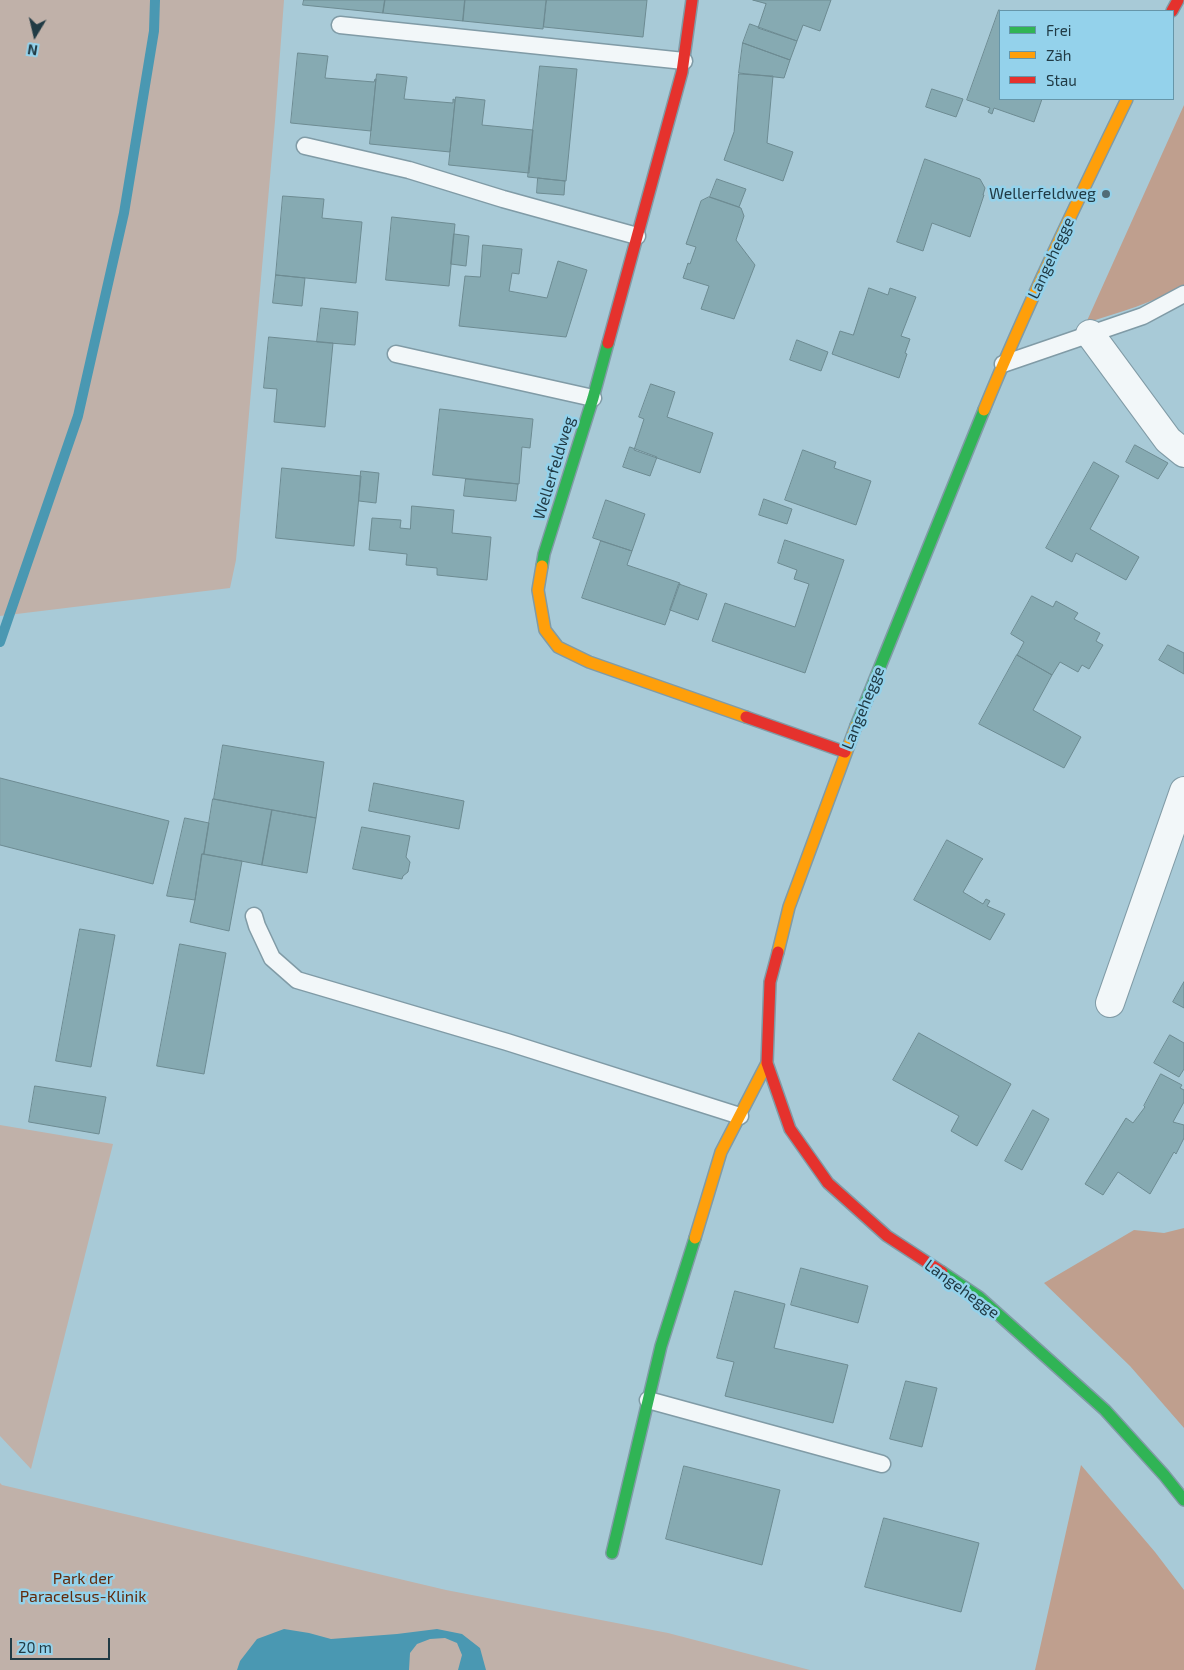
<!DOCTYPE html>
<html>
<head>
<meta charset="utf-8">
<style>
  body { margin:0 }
  #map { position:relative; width:1184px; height:1670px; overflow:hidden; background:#a8cad7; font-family:"Exo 2",sans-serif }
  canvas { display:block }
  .legend { position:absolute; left:999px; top:10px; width:175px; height:90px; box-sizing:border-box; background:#94d2eb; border:1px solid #6696a9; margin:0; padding:6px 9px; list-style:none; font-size:15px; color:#213b45 }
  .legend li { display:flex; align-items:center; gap:10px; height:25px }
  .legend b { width:25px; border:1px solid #6696a9 }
  .north { position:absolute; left:10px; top:10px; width:50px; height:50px; -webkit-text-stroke:4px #94d2eb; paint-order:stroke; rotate:189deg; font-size:14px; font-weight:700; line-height:20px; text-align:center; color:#213b45 }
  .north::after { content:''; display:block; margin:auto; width:18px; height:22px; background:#213b45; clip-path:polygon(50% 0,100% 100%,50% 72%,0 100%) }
  .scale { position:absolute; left:10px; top:1638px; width:100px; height:22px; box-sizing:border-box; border:2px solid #213b45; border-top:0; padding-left:6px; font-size:15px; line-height:18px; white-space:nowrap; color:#213b45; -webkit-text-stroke:4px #94d2eb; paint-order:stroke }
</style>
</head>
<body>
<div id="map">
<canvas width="1184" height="1670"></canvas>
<ul class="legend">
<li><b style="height:6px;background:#30b455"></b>Frei</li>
<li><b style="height:6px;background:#ff9f0a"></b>Zäh</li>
<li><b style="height:6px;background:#e5322d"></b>Stau</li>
</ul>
<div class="north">N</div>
<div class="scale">20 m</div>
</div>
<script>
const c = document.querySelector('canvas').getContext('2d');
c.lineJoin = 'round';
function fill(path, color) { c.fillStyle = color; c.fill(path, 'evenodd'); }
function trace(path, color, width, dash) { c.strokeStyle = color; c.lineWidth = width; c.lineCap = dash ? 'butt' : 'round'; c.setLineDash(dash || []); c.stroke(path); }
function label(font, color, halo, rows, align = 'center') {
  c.font = font + ' "Exo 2",sans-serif'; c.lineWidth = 5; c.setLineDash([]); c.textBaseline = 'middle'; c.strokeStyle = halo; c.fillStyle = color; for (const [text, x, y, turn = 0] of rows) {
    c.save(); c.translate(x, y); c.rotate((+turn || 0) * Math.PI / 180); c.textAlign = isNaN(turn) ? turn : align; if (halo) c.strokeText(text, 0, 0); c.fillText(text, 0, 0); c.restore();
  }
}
fill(new Path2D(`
  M 0,0 L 284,0 L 275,121 L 236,560 L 230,588 L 0,616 Z
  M 0,1125 L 113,1144 L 31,1469 L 0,1436 Z
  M 0,1483 L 2,1485 L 446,1590 L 668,1633 L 810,1670 L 0,1670 Z`), '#c0b1a9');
fill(new Path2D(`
  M 1184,105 L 1184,285 C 1154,303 1119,312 1086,323 Z
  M 1184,1228 L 1184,1428 L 1130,1366 L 1044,1283 L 1134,1230 L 1164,1233 Z
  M 1081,1465 L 1155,1552 L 1184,1590 L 1184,1670 L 1035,1670 Z`), '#bf9f8e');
fill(new Path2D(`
  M 284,1629 L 309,1633 L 331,1639 L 397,1634 L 437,1629 L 462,1634 L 480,1648 L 486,1670 L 458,1670 L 462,1655 L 457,1643 L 445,1638 L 430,1639 L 417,1644 L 410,1653 L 409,1670 L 237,1670 L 240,1661 L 257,1639 Z`), '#4a98b2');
trace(new Path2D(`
  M 0,642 L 78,416 L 124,213 L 154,31 L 155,0`), '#4a98b2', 10);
const building = new Path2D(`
  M 304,0 L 385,0 L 383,13 L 303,5 Z
  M 385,0 L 465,0 L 463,21 L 383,13 Z
  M 465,0 L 546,0 L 543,29 L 463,21 Z
  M 547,0 L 647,0 L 643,37 L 544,27 Z
  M 753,0 L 831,0 L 820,31 L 803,25 L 797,41 L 758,28 L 766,4 Z
  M 999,10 L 1002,11 L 1000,11 L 1000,99 L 1042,99 L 1034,122 L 994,108 L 992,114 L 988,112 L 990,108 L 967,100 Z
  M 750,24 L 797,41 L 790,60 L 743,43 Z
  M 743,43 L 790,60 L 784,78 L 739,73 Z
  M 298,53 L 328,56 L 325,78 L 374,82 L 375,79 L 376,79 L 371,131 L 291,123 Z
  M 540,66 L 577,69 L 566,181 L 528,177 Z
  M 377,74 L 407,77 L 404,99 L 453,103 L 453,99 L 455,100 L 450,152 L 370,144 Z
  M 739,74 L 773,76 L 767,143 L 793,152 L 783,181 L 724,160 L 734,132 Z
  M 932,89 L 963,99 L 956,117 L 926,107 Z
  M 456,97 L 485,100 L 482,125 L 533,130 L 529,173 L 449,165 Z
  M 925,159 L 980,179 L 985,188 L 983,195 L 984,195 L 970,237 L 932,223 L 923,251 L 897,242 Z
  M 538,178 L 565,181 L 564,195 L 537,193 Z
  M 717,179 L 746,189 L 739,207 L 710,197 Z
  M 283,196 L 324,199 L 322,218 L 362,222 L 356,283 L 276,275 Z
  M 709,197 L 741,208 L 744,216 L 736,240 L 755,265 L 734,319 L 701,309 L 709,286 L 683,278 L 688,263 L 690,264 L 696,247 L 686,244 L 701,201 Z
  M 392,217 L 455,224 L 449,286 L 386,280 Z
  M 454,234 L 469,236 L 466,266 L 451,264 Z
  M 483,245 L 522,249 L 519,274 L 512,273 L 509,291 L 547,298 L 558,261 L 587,270 L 566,337 L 459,326 L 465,276 L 480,277 Z
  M 276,275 L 305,278 L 302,306 L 273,303 Z
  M 869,288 L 888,295 L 890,288 L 916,297 L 901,336 L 910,339 L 905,353 L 907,354 L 899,378 L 832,354 L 840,331 L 853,335 Z
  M 321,308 L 358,312 L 355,345 L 317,342 Z
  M 269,337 L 333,343 L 325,427 L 274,422 L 277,389 L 264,388 Z
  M 797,340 L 828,352 L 821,371 L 790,360 Z
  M 651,384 L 675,392 L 667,417 L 713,433 L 700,473 L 634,450 L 644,419 L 639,417 Z
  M 440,409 L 533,419 L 530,448 L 522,447 L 519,484 L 433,475 Z
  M 1135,445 L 1168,463 L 1158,479 L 1126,462 Z
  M 630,447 L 657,457 L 650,476 L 623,467 Z
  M 803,450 L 836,462 L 834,468 L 871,481 L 856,525 L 785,500 Z
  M 1094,462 L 1119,476 L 1090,529 L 1139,557 L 1126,580 L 1076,553 L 1072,562 L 1046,548 Z
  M 282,468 L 361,476 L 354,546 L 276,538 Z
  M 361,471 L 379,473 L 376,503 L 359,501 Z
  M 466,479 L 518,484 L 516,501 L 464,496 Z
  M 764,499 L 792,509 L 787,524 L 759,515 Z
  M 606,500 L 645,514 L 632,551 L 593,538 Z
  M 412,506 L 454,510 L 452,533 L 491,537 L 487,580 L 437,575 L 437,568 L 406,565 L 407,554 L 369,550 L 372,518 L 401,520 L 400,528 L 410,529 Z
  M 785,540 L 844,560 L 805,673 L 712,641 L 725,603 L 795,627 L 809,584 L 794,579 L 797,570 L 778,563 Z
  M 601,541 L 632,551 L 627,565 L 680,583 L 665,625 L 582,598 Z
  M 679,584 L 707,594 L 698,620 L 670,610 Z
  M 1032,596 L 1053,607 L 1056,601 L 1078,613 L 1074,619 L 1100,633 L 1096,641 L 1103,645 L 1089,669 L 1082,665 L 1078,672 L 1060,662 L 1052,675 L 1017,655 L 1024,642 L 1011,634 Z
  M 1168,645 L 1184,653 L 1184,674 L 1159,660 Z
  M 1017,655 L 1052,675 L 1033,710 L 1081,737 L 1064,768 L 979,724 Z
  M 223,745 L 324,762 L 316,818 L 214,799 Z
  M 0,778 L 169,821 L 153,884 L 0,845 Z
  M 374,783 L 464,801 L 459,829 L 369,811 Z
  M 213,799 L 272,810 L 262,865 L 204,854 Z
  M 272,810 L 316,818 L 307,873 L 262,865 Z
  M 185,818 L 209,823 L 204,854 L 202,854 L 195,900 L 167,896 Z
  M 362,827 L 410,836 L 406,857 L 410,862 L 408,872 L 403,876 L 402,879 L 353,869 Z
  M 947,840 L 983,859 L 981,861 L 963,892 L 983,904 L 986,899 L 990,901 L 987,906 L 1005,914 L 990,940 L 914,900 Z
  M 202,854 L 242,861 L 229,931 L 190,922 L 195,900 Z
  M 80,929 L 115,935 L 91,1067 L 56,1061 Z
  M 180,944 L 226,953 L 204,1074 L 157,1066 Z
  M 1184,982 L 1184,1008 L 1173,1002 Z
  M 919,1033 L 1011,1084 L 977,1146 L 951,1131 L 959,1116 L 893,1080 Z
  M 1170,1035 L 1184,1043 L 1184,1069 L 1179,1077 L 1154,1063 Z
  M 1161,1074 L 1182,1085 L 1180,1088 L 1184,1090 L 1184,1102 L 1173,1122 L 1184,1125 L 1184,1138 L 1176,1154 L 1174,1152 L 1150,1194 L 1118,1172 L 1103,1195 L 1085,1184 L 1126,1118 L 1133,1123 L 1145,1107 L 1144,1106 Z
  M 35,1086 L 106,1097 L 99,1134 L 29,1122 Z
  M 1033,1110 L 1049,1119 L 1022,1170 L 1005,1161 Z
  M 801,1268 L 868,1286 L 858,1323 L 791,1305 Z
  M 735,1291 L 785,1304 L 774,1348 L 848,1365 L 833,1423 L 725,1396 L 734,1362 L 717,1358 Z
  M 906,1381 L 937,1388 L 922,1447 L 890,1439 Z
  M 684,1466 L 780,1490 L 762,1565 L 666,1539 Z
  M 884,1518 L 979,1543 L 961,1612 L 865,1587 Z`);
fill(building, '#86aab2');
trace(building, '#6d8b92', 1);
const lane = new Path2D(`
  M 340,25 L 684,61
  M 305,146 L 409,170 L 503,199 L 637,236
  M 396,354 L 593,398
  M 1003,364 L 1143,316 L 1184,294
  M 254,916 L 257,926 L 272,958 L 297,980 L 507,1042 L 740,1116
  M 648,1400 L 882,1464`);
const street = new Path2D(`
  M 1090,334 L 1168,440 L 1184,453
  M 1110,1003 L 1184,791`);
const fast = new Path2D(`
  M 542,566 L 544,554 L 593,398 L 608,343
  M 856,726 L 984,410
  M 942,1272 L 979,1297 L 1105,1410 L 1164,1475 L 1184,1500
  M 612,1553 L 661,1346 L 695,1238`);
const slow = new Path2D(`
  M 984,410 C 1027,305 1077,202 1127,99
  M 542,566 L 538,590 L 545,630 L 558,647 L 589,662 L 746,717
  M 778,952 L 789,907 L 856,726
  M 695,1238 L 721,1152 L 767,1063`);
const jam = new Path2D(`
  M 1172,11 L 1178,0
  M 608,343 L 682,72 L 692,0
  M 746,717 L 845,752
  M 778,952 L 770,982 L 767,1063 L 790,1129 L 828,1183 L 887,1236 L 942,1272`);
trace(lane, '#809ba6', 19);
trace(street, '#809ba6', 30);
trace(fast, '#809ba6', 14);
trace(slow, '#809ba6', 14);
trace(jam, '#809ba6', 14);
trace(lane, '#f2f7f9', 16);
trace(street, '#f2f7f9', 28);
trace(fast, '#30b455', 11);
trace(slow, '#ff9f0a', 11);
trace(jam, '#e5322d', 11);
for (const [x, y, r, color] of [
  [1106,194,5,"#506d78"]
]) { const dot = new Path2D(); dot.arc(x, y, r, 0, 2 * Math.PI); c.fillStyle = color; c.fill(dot); trace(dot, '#94d2eb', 2); }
label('16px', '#213b45', '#94d2eb', [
  ["Wellerfeldweg",1096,194]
], 'right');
label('16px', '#213b45', '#94d2eb', [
  ["Langehegge",1051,258,-65],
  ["Wellerfeldweg",554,468,-73],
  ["Langehegge",863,708,-68],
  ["Langehegge",962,1289,36]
]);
label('16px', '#622a0b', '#94d2eb', [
  ["Park der",83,1579],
  ["Paracelsus-Klinik",83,1597]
]);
</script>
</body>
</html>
